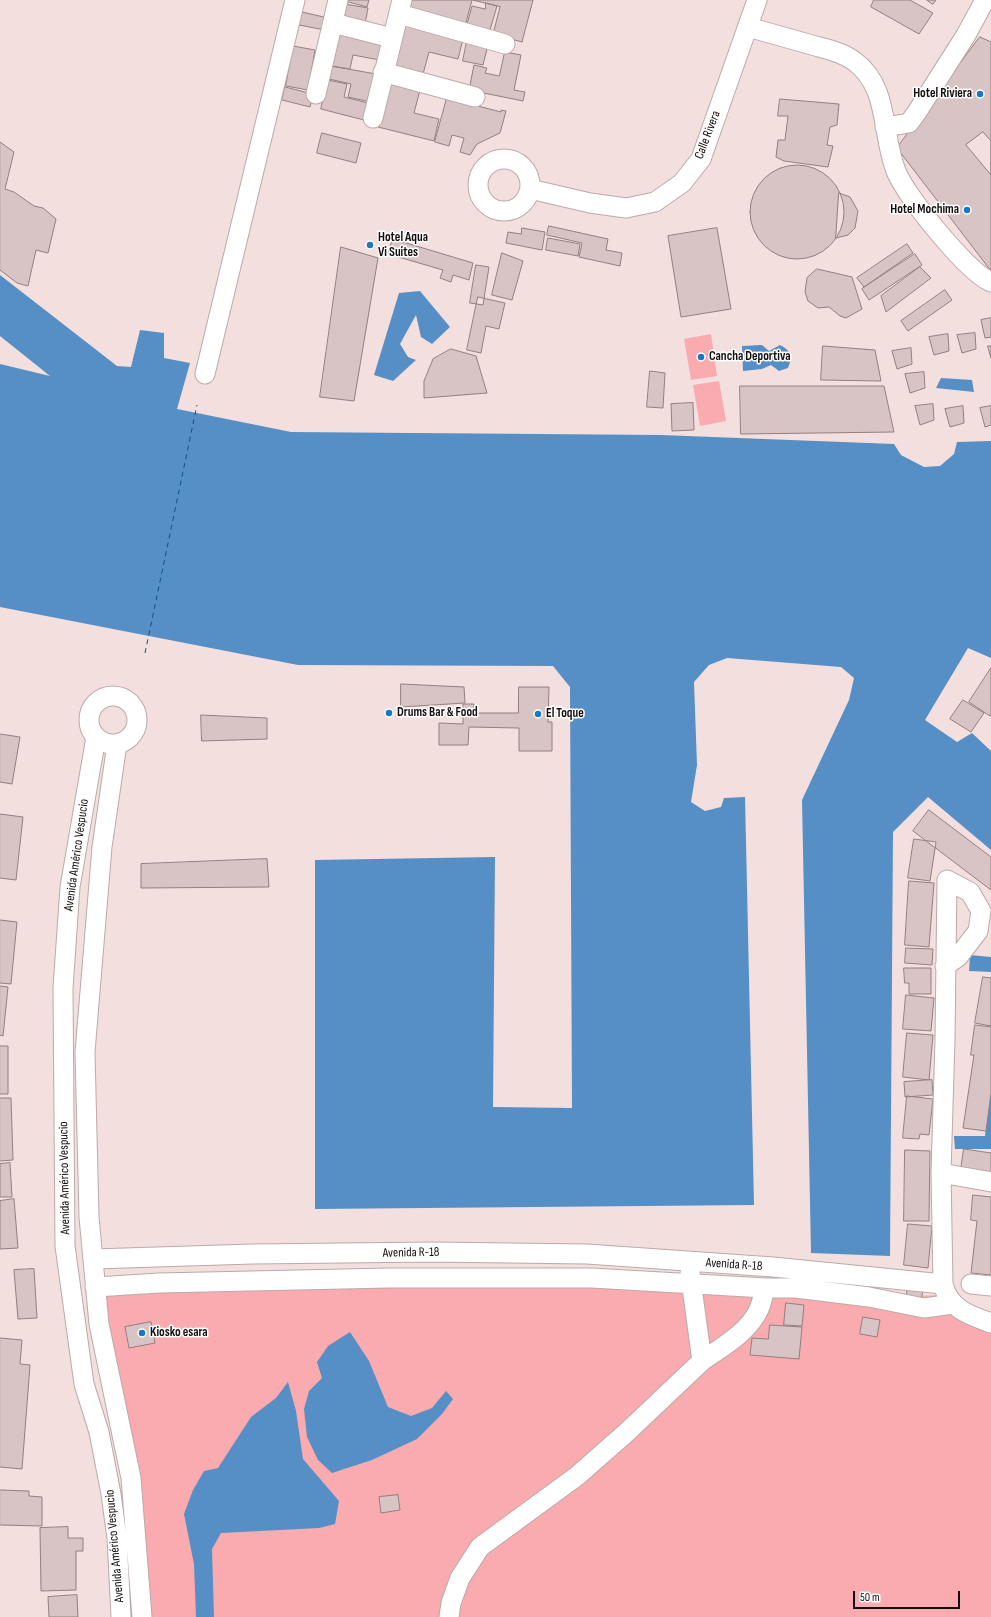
<!DOCTYPE html>
<html>
<head>
<meta charset="utf-8">
<style>
  body { margin:0 }
  #map { position:relative; width:991px; height:1617px; overflow:hidden; background:#f4dfdf; font-family:"Sofia Sans Condensed",sans-serif }
  canvas { display:block }
  .scale { position:absolute; left:853px; top:1591px; width:107px; height:18px; box-sizing:border-box; border:2px solid #140d0d; border-top:0; padding-left:5px; font-size:12px; line-height:14px; white-space:nowrap; color:#140d0d; -webkit-text-stroke:3px #fff; paint-order:stroke }
</style>
</head>
<body>
<div id="map">
<canvas width="991" height="1617"></canvas>
<div class="scale">50 m</div>
</div>
<script>
const c = document.querySelector('canvas').getContext('2d');
c.lineJoin = 'round';
function fill(path, color) { c.fillStyle = color; c.fill(path, 'evenodd'); }
function trace(path, color, width, dash) { c.strokeStyle = color; c.lineWidth = width; c.lineCap = dash ? 'butt' : 'round'; c.setLineDash(dash || []); c.stroke(path); }
function label(font, color, halo, rows, align = 'center') {
  c.font = font + ' "Sofia Sans Condensed",sans-serif'; c.lineWidth = 3; c.setLineDash([]); c.textBaseline = 'middle'; c.strokeStyle = halo; c.fillStyle = color; for (const [text, x, y, turn = 0] of rows) {
    c.save(); c.translate(x, y); c.rotate((+turn || 0) * Math.PI / 180); c.textAlign = isNaN(turn) ? turn : align; if (halo) c.strokeText(text, 0, 0); c.fillText(text, 0, 0); c.restore();
  }
}
fill(new Path2D(`
  M 711,334 L 717,376 L 691,380 L 684,339 Z
  M 719,381 L 726,421 L 700,426 L 693,385 Z
  M 389,1278 L 869,1297 L 946,1295 L 991,1323 L 991,1617 L 142,1617 L 95,1287 Z`), '#f9abaf');
fill(new Path2D(`
  M 0,275 L 117,366 L 131,367 L 140,330 L 164,333 L 164,358 L 190,363 L 177,409 L 291,432 L 661,435 L 894,444 L 901,455 L 924,467 L 940,466 L 954,454 L 957,442 L 991,441 L 991,658 L 968,648 L 925,720 L 957,742 L 972,733 L 991,751 L 991,850 L 928,797 L 893,832 L 890,1256 L 811,1253 L 802,800 L 849,700 L 854,678 L 841,667 L 727,658 L 709,665 L 694,682 L 697,765 L 691,802 L 705,811 L 721,807 L 724,798 L 745,797 L 754,1205 L 315,1209 L 315,860 L 495,857 L 493,1107 L 572,1108 L 570,687 L 553,666 L 298,665 L 0,607 L 0,364 L 50,376 L 0,336 Z
  M 420,291 L 450,327 L 432,344 L 421,337 L 416,315 L 400,344 L 408,357 L 416,360 L 393,381 L 374,375 L 399,293 Z
  M 762,345 L 769,351 L 780,345 C 791,350 793,357 788,368 L 779,371 L 771,365 L 762,369 L 743,371 L 742,346 Z
  M 941,378 L 972,380 L 974,392 L 936,388 Z
  M 970,955 L 991,957 L 991,972 L 969,971 Z
  M 991,1086 L 991,1149 L 955,1149 L 954,1136 L 985,1136 Z
  M 350,1332 L 369,1361 L 388,1407 L 411,1416 L 432,1408 L 446,1391 L 453,1399 L 442,1414 L 417,1439 L 372,1460 L 332,1473 L 318,1460 L 307,1437 L 304,1409 L 309,1391 L 322,1378 L 317,1362 L 328,1346 Z
  M 288,1382 L 296,1411 L 303,1459 L 339,1501 L 335,1524 L 319,1528 L 221,1533 L 212,1549 L 214,1617 L 196,1617 L 194,1564 L 184,1514 L 193,1490 L 204,1471 L 218,1468 L 251,1417 L 276,1398 Z`), '#558fc6');
trace(new Path2D(`
  M 145,653 L 197,405`), '#105185', 1, [5, 4]);
const building = new Path2D(`
  M 345,0 L 369,0 L 367,7 L 345,1 Z
  M 409,0 L 472,0 L 465,26 L 406,12 Z
  M 473,0 L 533,0 L 522,42 L 493,34 L 500,7 Z
  M 874,0 L 910,0 L 933,13 L 919,34 L 871,7 Z
  M 927,0 L 936,0 L 933,4 Z
  M 486,3 L 497,6 L 490,30 L 467,24 L 472,6 L 485,9 Z
  M 345,4 L 368,8 L 365,24 L 342,20 Z
  M 302,12 L 328,18 L 325,30 L 299,25 Z
  M 404,25 L 463,39 L 458,59 L 429,52 L 423,74 L 394,66 Z
  M 337,34 L 383,43 L 380,60 L 353,55 L 350,69 L 331,66 Z
  M 980,37 L 991,42 L 991,271 L 897,148 Z
  M 467,41 L 488,45 L 483,65 L 463,61 Z
  M 293,46 L 315,50 L 308,90 L 286,86 Z
  M 505,52 L 521,55 L 514,90 L 525,92 L 523,101 L 469,90 L 474,65 L 487,68 L 485,73 L 499,76 Z
  M 331,66 L 376,74 L 371,102 L 348,97 L 351,84 L 329,79 Z
  M 328,80 L 347,84 L 344,97 L 368,103 L 364,120 L 321,109 Z
  M 389,82 L 420,90 L 414,113 L 439,119 L 434,141 L 378,127 Z
  M 285,87 L 313,94 L 310,107 L 282,100 Z
  M 447,98 L 501,112 L 501,110 L 506,111 L 500,133 L 477,144 L 470,155 L 460,152 L 464,138 L 452,135 L 449,146 L 435,142 Z
  M 780,99 L 839,104 L 837,125 L 830,127 L 827,145 L 833,146 L 828,167 L 784,161 L 776,157 L 778,140 L 785,140 L 788,116 L 778,116 Z
  M 983,132 L 991,141 L 991,175 L 966,145 Z
  M 322,133 L 361,143 L 356,163 L 317,153 Z
  M 0,142 L 14,152 L 5,189 L 14,192 L 34,206 L 43,208 L 56,219 L 48,253 L 36,250 L 28,286 L 17,283 L 0,270 Z
  M750 212a47 47 0 1 1 94 0a47 47 0 1 1-94 0Z
  M 839,193 L 850,197 L 858,211 L 855,228 L 848,235 L 836,238 Z
  M 549,226 L 608,239 L 606,250 L 622,253 L 620,266 L 579,257 L 582,243 L 547,235 Z
  M 522,228 L 545,232 L 542,250 L 506,243 L 508,232 L 521,234 Z
  M 717,228 L 731,309 L 681,317 L 668,236 Z
  M 548,238 L 580,244 L 578,256 L 546,250 Z
  M 393,239 L 473,263 L 469,280 L 453,275 L 451,282 L 440,278 L 443,270 L 388,254 Z
  M 907,244 L 913,253 L 864,287 L 857,278 Z
  M 341,247 L 378,258 L 354,401 L 320,397 Z
  M 502,253 L 523,261 L 512,300 L 492,295 Z
  M 915,254 L 922,265 L 869,300 L 862,289 Z
  M 476,265 L 489,267 L 483,305 L 470,303 Z
  M 920,267 L 931,278 L 886,312 L 881,296 Z
  M 817,269 L 852,277 L 862,309 L 846,318 L 840,316 L 829,307 L 818,308 L 808,301 L 805,292 L 807,278 Z
  M 945,290 L 952,300 L 908,331 L 901,321 Z
  M 478,297 L 505,303 L 499,329 L 486,326 L 481,353 L 467,350 Z
  M 991,318 L 991,337 L 985,338 L 981,320 Z
  M 975,333 L 976,349 L 962,353 L 957,335 Z
  M 948,334 L 949,351 L 934,355 L 929,337 Z
  M 823,346 L 875,350 L 881,381 L 821,380 Z
  M 988,346 L 991,346 L 991,358 Z
  M 911,348 L 912,364 L 897,369 L 892,351 Z
  M 451,349 L 476,356 L 487,393 L 424,398 L 424,381 L 433,359 Z
  M 650,371 L 665,373 L 663,408 L 647,407 Z
  M 924,372 L 925,388 L 910,393 L 905,374 Z
  M 740,386 L 884,386 L 894,432 L 741,434 Z
  M 693,403 L 694,430 L 672,431 L 671,404 Z
  M 933,404 L 934,420 L 920,425 L 915,406 Z
  M 963,406 L 964,423 L 950,427 L 945,409 Z
  M 991,406 L 991,425 L 985,427 L 980,408 Z
  M 991,668 L 991,713 L 990,716 L 969,702 Z
  M 401,684 L 464,687 L 465,703 L 401,707 Z
  M 519,687 L 549,687 L 548,722 L 552,722 L 552,751 L 519,751 L 519,728 L 469,727 L 468,745 L 439,745 L 439,723 L 463,724 L 463,704 L 474,704 L 474,713 L 518,713 Z
  M 963,700 L 984,713 L 971,732 L 950,719 Z
  M 201,715 L 267,718 L 267,739 L 202,741 Z
  M 0,734 L 20,737 L 12,784 L 0,782 Z
  M 929,810 L 991,857 L 991,890 L 913,831 Z
  M 0,814 L 23,817 L 16,880 L 0,878 Z
  M 914,839 L 936,842 L 930,881 L 908,878 Z
  M 267,859 L 269,887 L 141,888 L 141,864 Z
  M 909,881 L 934,883 L 929,947 L 905,945 Z
  M 0,920 L 17,922 L 11,984 L 0,983 Z
  M 906,948 L 933,949 L 932,965 L 905,963 Z
  M 904,968 L 931,968 L 931,994 L 909,994 L 909,983 L 905,983 Z
  M 983,977 L 991,978 L 991,1026 L 975,1023 Z
  M 0,986 L 8,987 L 3,1036 L 0,1035 Z
  M 906,995 L 934,998 L 931,1031 L 903,1029 Z
  M 975,1025 L 991,1027 L 991,1093 L 986,1131 L 963,1128 L 974,1055 L 971,1055 Z
  M 907,1033 L 933,1035 L 929,1080 L 903,1077 Z
  M 0,1046 L 8,1046 L 8,1094 L 0,1094 Z
  M 932,1080 L 933,1095 L 905,1097 L 904,1082 Z
  M 907,1096 L 933,1099 L 929,1135 L 920,1134 L 919,1139 L 903,1138 Z
  M 0,1098 L 11,1098 L 13,1160 L 0,1161 Z
  M 964,1149 L 991,1153 L 991,1180 L 960,1176 Z
  M 905,1150 L 930,1151 L 929,1221 L 904,1221 Z
  M 10,1163 L 12,1197 L 0,1197 L 0,1164 Z
  M 973,1195 L 991,1197 L 991,1275 L 971,1273 L 977,1221 L 971,1220 Z
  M 14,1199 L 18,1248 L 0,1249 L 0,1201 Z
  M 908,1224 L 932,1226 L 928,1268 L 904,1265 Z
  M 34,1269 L 37,1318 L 18,1319 L 14,1270 Z
  M 908,1288 L 923,1291 L 920,1304 L 905,1301 Z
  M 786,1303 L 804,1305 L 802,1326 L 784,1325 Z
  M 863,1317 L 880,1320 L 877,1337 L 860,1334 Z
  M 151,1322 L 155,1343 L 129,1348 L 125,1327 Z
  M 770,1325 L 802,1327 L 799,1359 L 750,1355 L 752,1338 L 768,1339 Z
  M 0,1338 L 22,1340 L 20,1364 L 30,1365 L 22,1469 L 0,1467 Z
  M 0,1490 L 29,1491 L 29,1496 L 42,1497 L 42,1526 L 0,1525 Z
  M 398,1495 L 400,1510 L 381,1513 L 379,1497 Z
  M 68,1527 L 68,1538 L 83,1538 L 83,1551 L 76,1551 L 76,1590 L 41,1591 L 40,1528 Z
  M 77,1595 L 78,1617 L 49,1617 L 48,1597 Z`);
fill(building, '#d9c4c5');
trace(building, '#927f80', 1);
const minor = new Path2D(`
  M 399,14 L 505,44
  M 333,23 L 392,38
  M 748,27 C 769,33 791,39 812,45 C 826,49 843,52 854,61 C 890,87 881,134 896,171 C 905,195 968,273 991,282
  M 383,72 L 475,97
  M 316,94 L 338,0
  M 373,118 L 402,0
  M 885,127 L 909,123 L 917,112 L 966,35 L 985,0
  M478 185a26 26 0 1 1 52 0a26 26 0 1 1-52 0Z
  M 530,189 L 590,203 L 626,208 L 655,202 L 682,183 L 701,159 L 757,0
  M 205,374 L 295,0
  M89 720a24 24 0 1 1 48 0a24 24 0 1 1-48 0Z
  M 96,737 L 70,887 L 63,988 L 65,1246 L 84,1384 L 99,1432 L 111,1494 L 117,1538 L 121,1617
  M 117,744 L 102,847 L 85,1052 L 89,1217 L 99,1324 L 131,1478 L 142,1617
  M 945,966 L 958,957 L 978,931 L 981,911 L 970,892 L 947,880 L 945,1040 L 941,1173 L 943,1284 C 949,1309 969,1315 991,1323
  M 941,1173 L 991,1182
  M 93,1259 L 252,1254 L 433,1252 L 587,1254 L 773,1267 L 943,1284
  M 971,1284 L 991,1286
  M 95,1287 L 159,1283 L 389,1278 L 592,1278 L 765,1288 L 796,1288 L 869,1297 L 924,1308 L 953,1304
  M 702,1361 C 722,1347 749,1332 759,1309 C 762,1303 763,1295 765,1288
  M 449,1617 L 451,1603 L 460,1578 L 480,1547 L 577,1476 L 627,1432 L 702,1361 L 690,1273`);
trace(minor, '#bda9a9', 21);
trace(minor, '#fff', 19);
for (const [x, y, r, color] of [
  [980,94,4,"#1779c5"],
  [967,210,4,"#1779c5"],
  [370,245,4,"#1779c5"],
  [701,357,4,"#1779c5"],
  [389,713,4,"#1779c5"],
  [538,714,4,"#1779c5"],
  [142,1333,4,"#1779c5"]
]) { const dot = new Path2D(); dot.arc(x, y, r, 0, 2 * Math.PI); c.fillStyle = color; c.fill(dot); trace(dot, '#fff', 1.5); }
label('bold 13px', '#140d0d', '#fff', [
  ["Hotel Riviera",972,94,"right"],
  ["Hotel Mochima",959,210,"right"],
  ["Hotel Aqua",378,238],
  ["Vi Suites",378,253],
  ["Cancha Deportiva",709,357],
  ["Drums Bar & Food",397,713],
  ["El Toque",546,714],
  ["Kiosko esara",150,1333]
], 'left');
label('13px', '#140d0d', '#fff', [
  ["Calle Rivera",708,135,-69],
  ["Avenida Américo Vespucio",77,855,-82],
  ["Avenida Américo Vespucio",65,1178,-91],
  ["Avenida R-18",411,1253,-1],
  ["Avenida R-18",734,1265,4],
  ["Avenida Américo Vespucio",115,1546,-95]
]);
</script>
</body>
</html>
